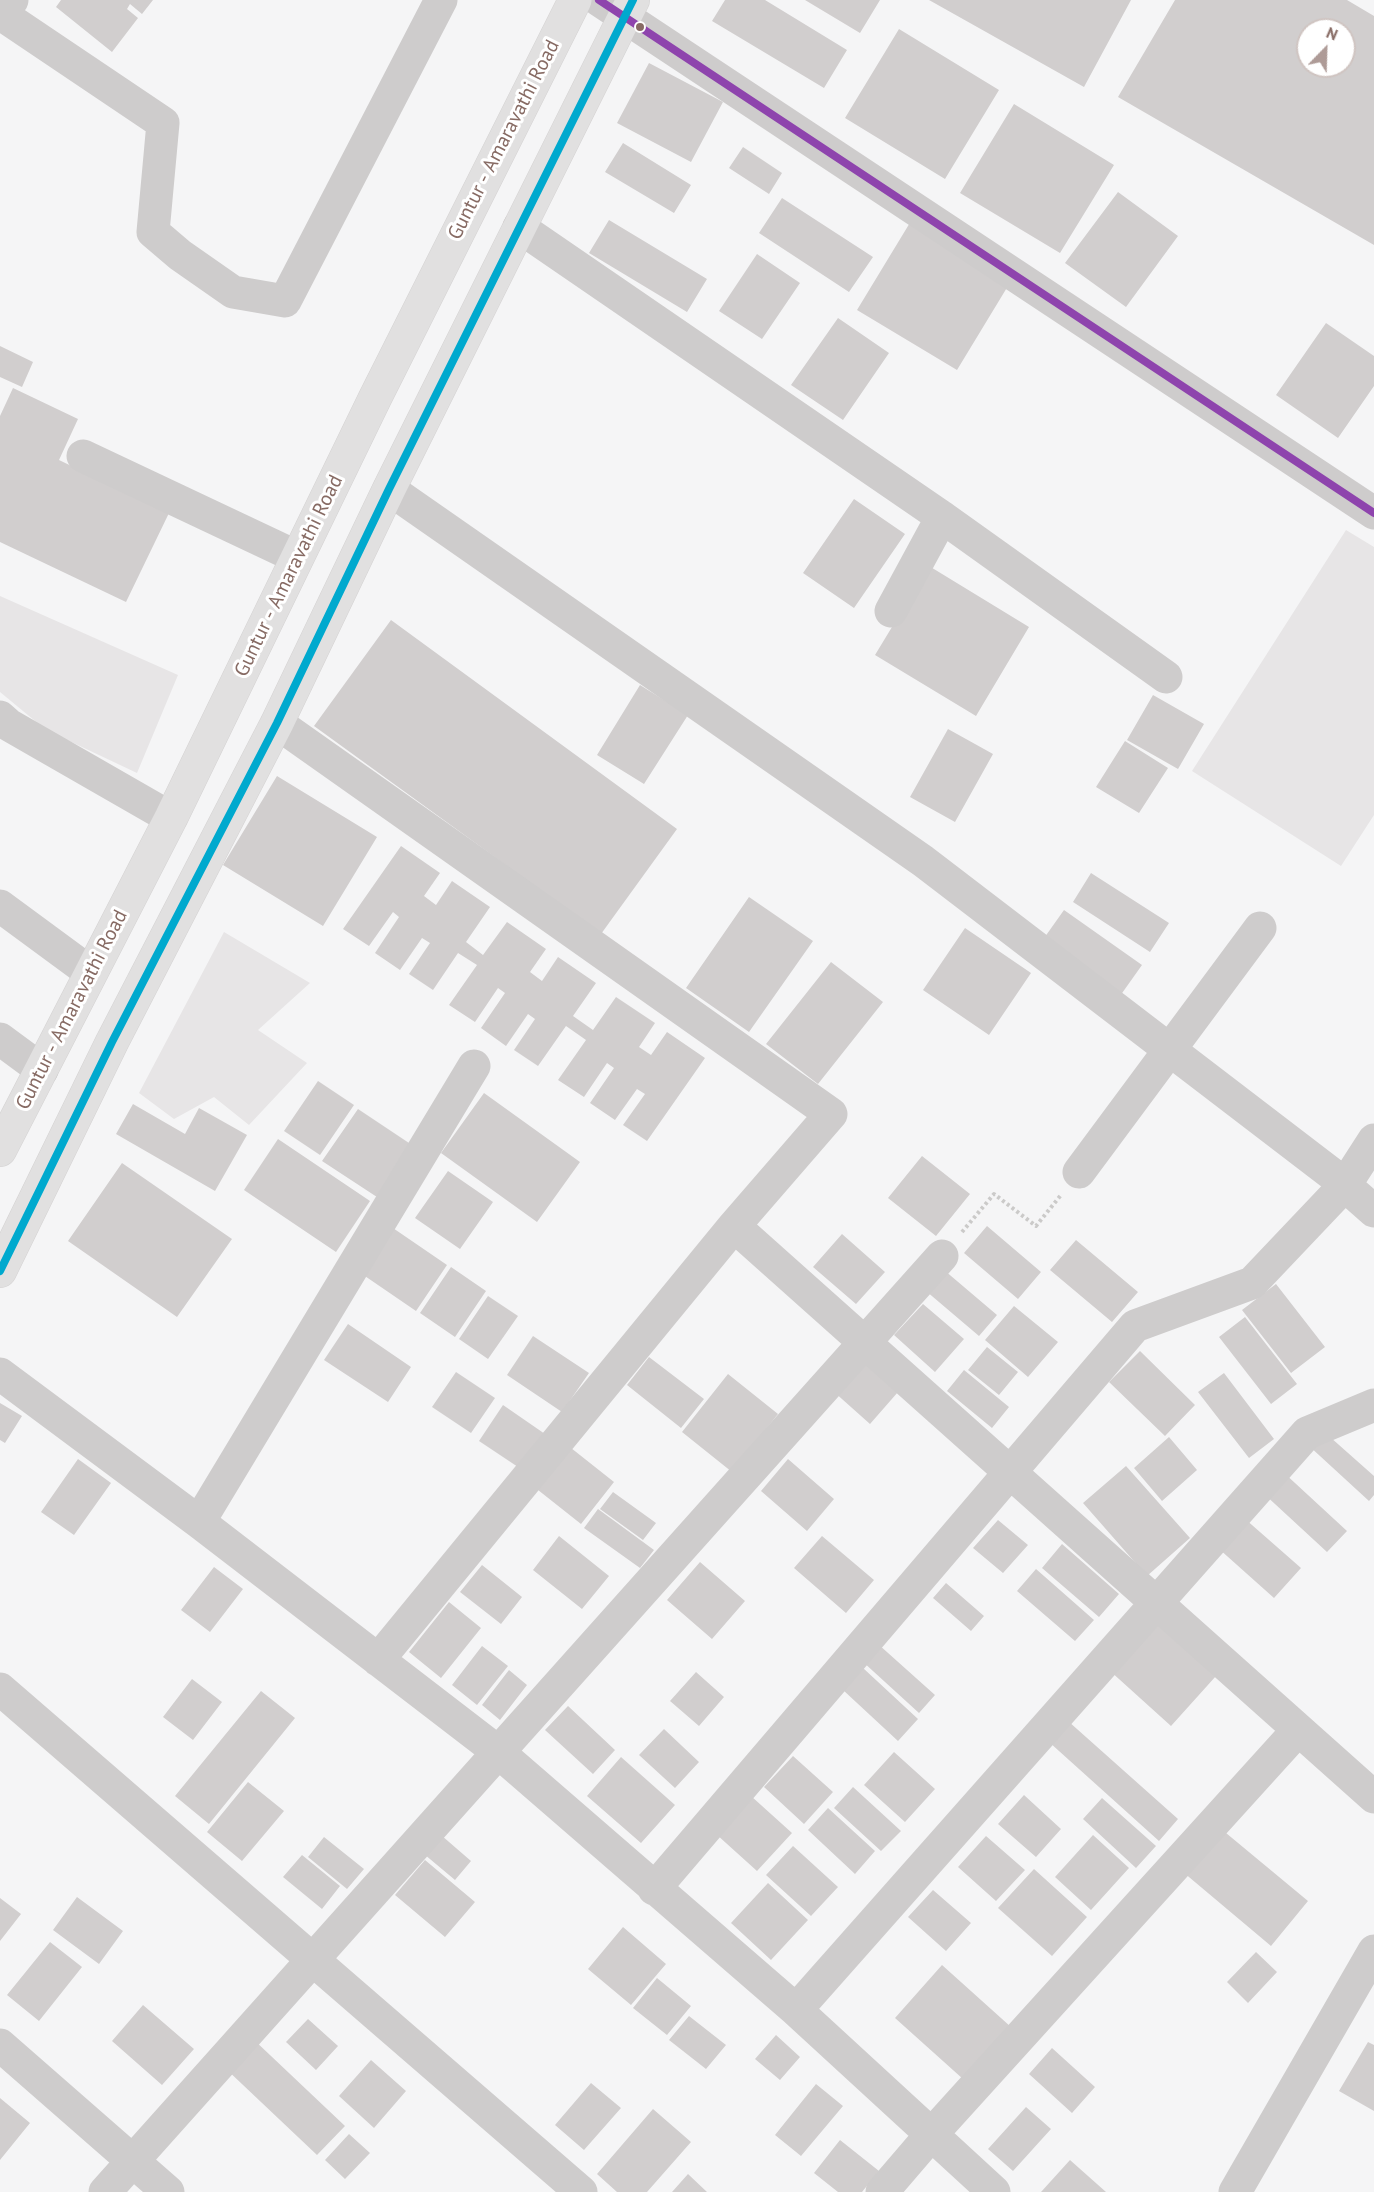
<!DOCTYPE html>
<html>
<head>
<meta charset="utf-8">
<style>
  body { margin:0 }
  #map { position:relative; width:1374px; height:2192px; overflow:hidden; background:#f5f5f6; font-family:"PT Sans",sans-serif }
  canvas { display:block }
  .north { position:absolute; left:1296px; top:18px; width:60px; height:60px; box-sizing:border-box; background:#fff; border:2px solid #cfc4c1; border-radius:50%; rotate:23deg; font-size:16px; font-weight:700; line-height:24px; text-align:center; color:#876b64 }
  .north::after { content:''; display:block; margin:auto; width:21px; height:27px; background:#ae9b97; clip-path:polygon(50% 0,100% 100%,50% 72%,0 100%) }
</style>
</head>
<body>
<div id="map">
<canvas width="1374" height="2192"></canvas>
<div class="north">N</div>
</div>
<script>
const c = document.querySelector('canvas').getContext('2d');
c.lineJoin = 'round';
function fill(path, color) { c.fillStyle = color; c.fill(path, 'evenodd'); }
function trace(path, color, width, dash) { c.strokeStyle = color; c.lineWidth = width; c.lineCap = dash ? 'butt' : 'round'; c.setLineDash(dash || []); c.stroke(path); }
function label(font, color, halo, rows, align = 'center') {
  c.font = font + ' "PT Sans",sans-serif'; c.lineWidth = 6; c.setLineDash([]); c.textBaseline = 'middle'; c.strokeStyle = halo; c.fillStyle = color; for (const [text, x, y, turn = 0] of rows) {
    c.save(); c.translate(x, y); c.rotate((+turn || 0) * Math.PI / 180); c.textAlign = isNaN(turn) ? turn : align; if (halo) c.strokeText(text, 0, 0); c.fillText(text, 0, 0); c.restore();
  }
}
fill(new Path2D(`
  M 1346,530 L 1374,547 L 1374,815 L 1341,866 L 1192,771 Z
  M 0,596 L 178,675 L 137,773 L 46,730 L 0,692 Z
  M 224,932 L 310,983 L 258,1030 L 307,1063 L 249,1125 L 214,1097 L 174,1119 L 139,1093 Z`), '#e7e5e6');
fill(new Path2D(`
  M 61,0 L 153,0 L 142,14 L 130,4 L 127,9 L 138,18 L 112,52 L 56,7 Z
  M 725,0 L 765,0 L 847,50 L 824,88 L 712,21 Z
  M 805,0 L 880,0 L 860,33 Z
  M 929,0 L 1131,0 L 1084,87 Z
  M 1175,0 L 1347,0 L 1374,16 L 1374,245 L 1118,97 ZM 1308,30 L 1344,30 L 1344,66 L 1308,66 Z
  M 899,29 L 999,90 L 945,179 L 845,118 Z
  M 649,63 L 723,102 L 691,162 L 617,123 Z
  M 1014,104 L 1114,165 L 1060,253 L 960,193 Z
  M 623,143 L 691,185 L 674,213 L 605,172 Z
  M 743,147 L 782,173 L 769,194 L 729,168 Z
  M 1118,192 L 1178,236 L 1126,307 L 1065,263 Z
  M 782,198 L 873,257 L 849,292 L 759,233 Z
  M 609,220 L 707,279 L 687,312 L 589,253 Z
  M 911,221 L 1011,281 L 957,370 L 857,310 Z
  M 757,254 L 800,283 L 762,339 L 719,311 Z
  M 838,318 L 889,353 L 843,420 L 791,385 Z
  M 1326,323 L 1374,356 L 1374,386 L 1338,438 L 1276,395 Z
  M 0,346 L 33,362 L 22,387 L 0,377 Z
  M 13,388 L 78,419 L 59,460 L 169,513 L 126,602 L 0,542 L 0,416 Z
  M 854,499 L 905,534 L 854,608 L 803,573 Z
  M 929,566 L 1029,627 L 976,716 L 875,655 Z
  M 391,620 L 677,829 L 601,934 L 314,726 Z
  M 640,685 L 688,715 L 644,784 L 597,755 Z
  M 1153,695 L 1204,724 L 1178,769 L 1127,740 Z
  M 948,729 L 993,754 L 955,822 L 910,797 Z
  M 1125,741 L 1168,768 L 1139,813 L 1096,787 Z
  M 277,776 L 377,837 L 323,926 L 223,865 Z
  M 401,846 L 440,873 L 424,896 L 436,905 L 452,881 L 490,907 L 466,942 L 483,955 L 507,922 L 546,949 L 530,972 L 542,981 L 558,957 L 596,983 L 573,1016 L 593,1030 L 616,997 L 655,1023 L 639,1047 L 651,1055 L 667,1032 L 705,1058 L 647,1141 L 623,1125 L 645,1094 L 637,1089 L 615,1120 L 590,1103 L 614,1068 L 607,1063 L 584,1097 L 558,1080 L 586,1040 L 566,1026 L 538,1066 L 514,1050 L 535,1019 L 528,1014 L 506,1046 L 481,1028 L 505,993 L 498,988 L 475,1022 L 449,1005 L 477,965 L 458,953 L 433,990 L 409,974 L 430,943 L 422,938 L 400,970 L 375,953 L 399,917 L 393,912 L 369,946 L 343,929 Z
  M 1091,873 L 1169,923 L 1150,952 L 1073,902 Z
  M 749,897 L 813,941 L 749,1032 L 686,988 Z
  M 1064,910 L 1142,965 L 1120,996 L 1042,941 Z
  M 965,928 L 1031,973 L 989,1035 L 923,990 Z
  M 831,962 L 883,1002 L 818,1084 L 766,1044 Z
  M 318,1081 L 354,1105 L 320,1155 L 284,1131 Z
  M 484,1093 L 580,1162 L 537,1222 L 441,1153 Z
  M 133,1104 L 185,1134 L 199,1108 L 247,1135 L 215,1191 L 116,1134 Z
  M 358,1109 L 415,1147 L 380,1199 L 322,1161 Z
  M 278,1139 L 370,1201 L 336,1252 L 244,1190 Z
  M 922,1156 L 970,1194 L 936,1236 L 888,1198 Z
  M 122,1163 L 232,1239 L 177,1317 L 68,1241 Z
  M 448,1171 L 493,1202 L 460,1249 L 415,1218 Z
  M 390,1226 L 447,1265 L 416,1311 L 359,1272 Z
  M 987,1226 L 1041,1272 L 1018,1299 L 964,1253 Z
  M 842,1234 L 885,1272 L 856,1304 L 813,1267 Z
  M 1076,1240 L 1138,1292 L 1112,1322 L 1050,1270 Z
  M 451,1267 L 486,1291 L 455,1337 L 420,1313 Z
  M 944,1270 L 997,1315 L 979,1336 L 926,1291 Z
  M 1276,1284 L 1325,1347 L 1291,1373 L 1242,1310 Z
  M 488,1296 L 518,1316 L 488,1359 L 459,1339 Z
  M 923,1304 L 964,1339 L 935,1372 L 894,1335 Z
  M 1014,1306 L 1058,1342 L 1028,1377 L 985,1340 Z
  M 1245,1317 L 1297,1384 L 1271,1404 L 1219,1337 Z
  M 348,1324 L 411,1367 L 388,1402 L 324,1360 Z
  M 533,1336 L 589,1373 L 562,1412 L 507,1375 Z
  M 987,1347 L 1018,1372 L 999,1395 L 968,1370 Z
  M 1140,1351 L 1195,1405 L 1165,1436 L 1109,1382 Z
  M 649,1357 L 704,1399 L 681,1428 L 627,1385 Z
  M 862,1359 L 898,1392 L 870,1424 L 833,1391 Z
  M 964,1370 L 1009,1407 L 992,1428 L 947,1391 Z
  M 456,1372 L 495,1398 L 471,1433 L 432,1407 Z
  M 1224,1373 L 1274,1439 L 1249,1458 L 1198,1392 Z
  M 728,1374 L 778,1414 L 732,1472 L 682,1432 Z
  M 0,1403 L 22,1416 L 5,1443 L 0,1440 Z
  M 503,1405 L 545,1434 L 521,1469 L 479,1441 Z
  M 1321,1429 L 1374,1476 L 1374,1495 L 1369,1501 L 1308,1445 Z
  M 1169,1437 L 1197,1470 L 1162,1501 L 1134,1468 Z
  M 566,1444 L 614,1482 L 581,1524 L 533,1486 Z
  M 78,1459 L 111,1483 L 74,1535 L 41,1512 Z
  M 788,1459 L 834,1499 L 807,1531 L 761,1491 Z
  M 1126,1466 L 1190,1538 L 1147,1576 L 1083,1503 Z
  M 1282,1471 L 1347,1531 L 1327,1552 L 1262,1492 Z
  M 613,1492 L 656,1523 L 643,1540 L 600,1509 Z
  M 598,1509 L 654,1550 L 640,1568 L 584,1528 Z
  M 1244,1518 L 1301,1568 L 1274,1598 L 1218,1548 Z
  M 998,1520 L 1028,1545 L 1003,1573 L 973,1548 Z
  M 559,1536 L 609,1576 L 582,1609 L 533,1570 Z
  M 822,1536 L 874,1580 L 846,1613 L 794,1568 Z
  M 1062,1544 L 1119,1594 L 1099,1617 L 1042,1568 Z
  M 700,1562 L 745,1601 L 712,1639 L 667,1600 Z
  M 482,1565 L 522,1597 L 501,1624 L 460,1592 Z
  M 214,1567 L 243,1589 L 210,1632 L 181,1610 Z
  M 1036,1569 L 1094,1620 L 1075,1641 L 1017,1591 Z
  M 946,1583 L 984,1616 L 971,1631 L 933,1598 Z
  M 449,1602 L 481,1628 L 441,1678 L 409,1652 Z
  M 1153,1620 L 1216,1676 L 1171,1726 L 1109,1670 Z
  M 878,1644 L 935,1695 L 919,1713 L 862,1661 Z
  M 482,1646 L 508,1666 L 477,1705 L 452,1685 Z
  M 863,1668 L 918,1719 L 898,1741 L 843,1690 Z
  M 509,1670 L 527,1685 L 500,1720 L 482,1705 Z
  M 696,1672 L 724,1697 L 699,1726 L 670,1701 Z
  M 192,1679 L 222,1702 L 193,1740 L 163,1717 Z
  M 261,1691 L 295,1718 L 209,1824 L 175,1796 Z
  M 568,1706 L 615,1750 L 593,1774 L 545,1730 Z
  M 1068,1721 L 1178,1819 L 1159,1841 L 1049,1742 Z
  M 664,1729 L 699,1762 L 675,1788 L 639,1755 Z
  M 894,1752 L 935,1789 L 905,1822 L 864,1785 Z
  M 793,1756 L 833,1792 L 804,1824 L 764,1787 Z
  M 621,1757 L 675,1805 L 641,1843 L 587,1796 Z
  M 248,1782 L 284,1811 L 242,1861 L 207,1832 Z
  M 853,1787 L 901,1831 L 881,1851 L 834,1808 Z
  M 1024,1795 L 1061,1829 L 1036,1857 L 998,1824 Z
  M 751,1796 L 792,1833 L 757,1871 L 716,1834 Z
  M 1102,1798 L 1156,1846 L 1136,1868 L 1083,1819 Z
  M 828,1808 L 875,1851 L 855,1874 L 808,1830 Z
  M 1220,1828 L 1308,1901 L 1271,1946 L 1183,1872 Z
  M 434,1829 L 471,1861 L 455,1880 L 418,1849 Z
  M 1093,1835 L 1129,1868 L 1091,1910 L 1055,1877 Z
  M 986,1836 L 1025,1870 L 996,1901 L 958,1867 Z
  M 324,1837 L 364,1869 L 347,1889 L 308,1857 Z
  M 793,1846 L 838,1887 L 811,1916 L 766,1875 Z
  M 302,1855 L 340,1886 L 322,1909 L 283,1877 Z
  M 425,1860 L 475,1902 L 445,1937 L 395,1895 Z
  M 1034,1869 L 1087,1917 L 1052,1956 L 998,1908 Z
  M 768,1883 L 808,1920 L 771,1960 L 731,1923 Z
  M 933,1890 L 971,1923 L 946,1951 L 908,1917 Z
  M 77,1897 L 123,1931 L 99,1964 L 53,1930 Z
  M 0,1898 L 21,1914 L 0,1941 Z
  M 623,1927 L 666,1964 L 631,2005 L 588,1969 Z
  M 50,1942 L 82,1967 L 39,2021 L 7,1995 Z
  M 1256,1952 L 1277,1972 L 1248,2003 L 1227,1982 Z
  M 942,1965 L 1011,2027 L 963,2079 L 895,2018 Z
  M 657,1978 L 691,2006 L 667,2035 L 633,2008 Z
  M 143,2005 L 194,2049 L 162,2085 L 112,2041 Z
  M 689,2016 L 726,2045 L 706,2069 L 669,2040 Z
  M 308,2019 L 338,2046 L 316,2070 L 286,2042 Z
  M 776,2035 L 800,2057 L 780,2080 L 755,2059 Z
  M 252,2038 L 345,2126 L 317,2155 L 224,2067 Z
  M 1368,2042 L 1374,2045 L 1374,2111 L 1339,2091 Z
  M 1052,2048 L 1095,2087 L 1072,2113 L 1029,2074 Z
  M 371,2060 L 406,2091 L 374,2128 L 339,2096 Z
  M 591,2083 L 621,2108 L 584,2150 L 555,2125 Z
  M 816,2084 L 843,2106 L 801,2156 L 775,2135 Z
  M 0,2098 L 30,2123 L 0,2160 Z
  M 1026,2107 L 1051,2129 L 1013,2171 L 988,2149 Z
  M 653,2109 L 691,2142 L 647,2192 L 617,2192 L 597,2174 Z
  M 349,2134 L 370,2153 L 345,2179 L 325,2160 Z
  M 840,2140 L 879,2171 L 862,2192 L 838,2192 L 814,2173 Z
  M 1070,2160 L 1106,2192 L 1041,2192 Z
  M 688,2174 L 707,2192 L 672,2192 Z`), '#d1cece');
const major = new Path2D(`
  M 0,1150 L 171,818 L 375,398 L 575,0
  M 0,1271 L 112,1042 L 277,723 L 389,489 L 633,0`);
trace(major, '#d4d2d2', 34);
trace(new Path2D(`
  M 962,1232 L 994,1194 L 1036,1226 L 1061,1195`), '#cbcac9', 4, [3, 3]);
trace(new Path2D(`
  M 12,0 L 1,14 L 163,123 L 153,232 L 180,255 L 233,292 L 285,301 L 441,0
  M 599,0 L 1374,513
  M 519,227 L 942,517 L 1166,677
  M 83,456 L 297,557
  M 389,489 L 923,861 L 1332,1174 L 1374,1211
  M 891,611 L 942,517
  M 0,717 L 9,725 L 171,818
  M 277,723 L 831,1114 L 734,1226 L 378,1660
  M 0,906 L 91,973
  M 0,1039 L 42,1070
  M 1079,1172 L 1260,928
  M 734,1226 L 1374,1797
  M 0,1374 L 199,1522 L 497,1751 L 796,2010 L 994,2192
  M 199,1522 L 474,1066
  M 0,1689 L 581,2192
  M 654,1889 L 1135,1326 L 1252,1283 L 1345,1185 L 1374,1140
  M 796,2010 L 1307,1433 L 1374,1405
  M 0,2045 L 168,2192
  M 105,2192 L 942,1256
  M 882,2192 L 930,2136 L 1298,1730
  M 1235,2192 L 1374,1951`), '#cecccc', 33);
trace(major, '#e1e0e0', 33);
trace(new Path2D(`
  M 599,0 L 1374,513`), '#8e44ad', 8);
trace(new Path2D(`
  M 0,1271 L 112,1042 L 277,723 L 389,489 L 633,0`), '#00a9ce', 8);
for (const [x, y, r, color] of [
  [640,27,5,"#876b64"]
]) { const dot = new Path2D(); dot.arc(x, y, r, 0, 2 * Math.PI); c.fillStyle = color; c.fill(dot); trace(dot, '#fff', 2); }
label('20px', '#876b64', '#fff', [
  ["Guntur - Amaravathi Road",504,140,-63],
  ["Guntur - Amaravathi Road",289,576,-64],
  ["Guntur - Amaravathi Road",72,1010,-63]
]);
</script>
</body>
</html>
